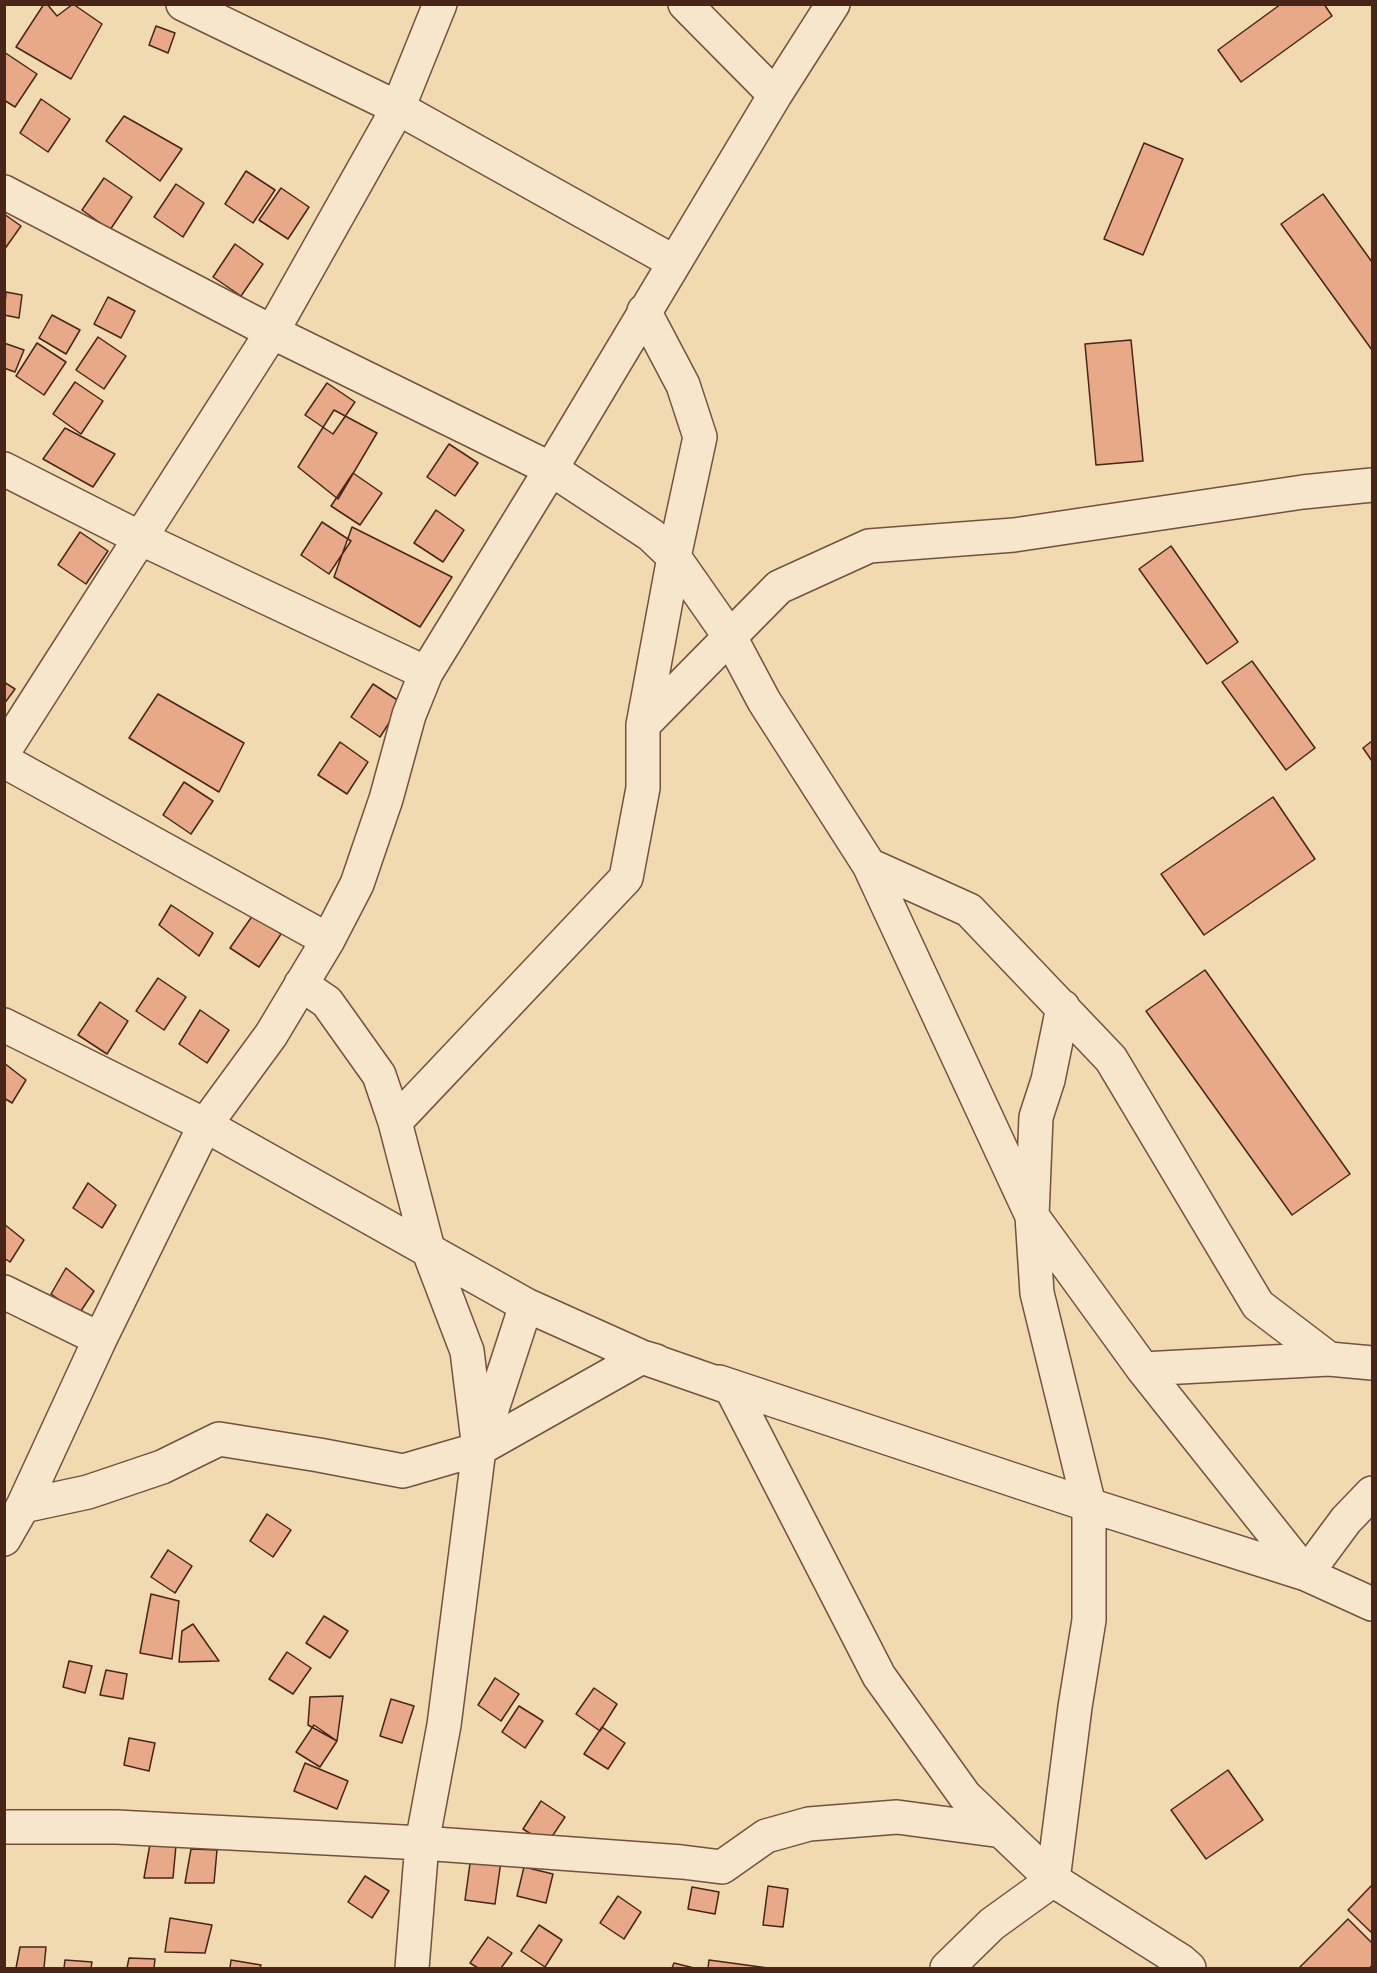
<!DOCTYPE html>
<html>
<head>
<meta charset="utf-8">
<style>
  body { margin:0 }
  #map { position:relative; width:1377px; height:1973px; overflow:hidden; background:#f1d9b0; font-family:"Sorts Mill Goudy",serif }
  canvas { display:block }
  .frame { position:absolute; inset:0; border:6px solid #482518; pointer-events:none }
</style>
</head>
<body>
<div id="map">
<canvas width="1377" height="1973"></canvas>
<div class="frame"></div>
</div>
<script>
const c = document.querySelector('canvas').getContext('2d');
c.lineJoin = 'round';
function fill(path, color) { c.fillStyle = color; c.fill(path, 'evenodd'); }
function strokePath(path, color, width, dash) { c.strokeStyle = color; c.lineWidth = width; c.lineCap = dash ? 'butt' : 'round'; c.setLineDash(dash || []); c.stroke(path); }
const building = new Path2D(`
  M44,4H47L57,16L73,4L102,24L71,79L16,47Z
  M1281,4H1324L1332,16L1241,82L1218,50Z
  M156,26L175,33L168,53L149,45Z
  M4,52L37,74L15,107L4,100Z
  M41,99L70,119L48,152L20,133Z
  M124,116L182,149L160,181L106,141Z
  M1144,143L1183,159L1143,255L1104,239Z
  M246,171L275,190L253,223L225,204Z
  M104,178L132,197L110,230L82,210Z
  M176,184L204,203L183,237L154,217Z
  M281,188L309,207L288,239L259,220Z
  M1323,194L1372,262V350L1281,224Z
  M4,214L21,226L4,250Z
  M235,244L263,264L241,296L213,277Z
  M6,292L22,295L19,318L4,315Z
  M108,297L135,311L121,338L94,324Z
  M52,315L80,330L66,354L39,338Z
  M98,337L126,356L104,389L76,370Z
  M1131,340L1143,461L1096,465L1085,344Z
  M4,343L24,350L15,372L4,368Z
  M37,343L66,362L44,395L16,376Z
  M75,382L103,401L81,434L53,414Z
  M327,383L355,402L333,434L305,415Z
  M334,410L377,433L338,499L298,467Z
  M65,428L115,454L93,487L43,459Z
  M449,444L478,463L455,496L427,477Z
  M353,473L382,493L360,525L331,506Z
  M436,510L464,530L443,562L414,543Z
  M322,522L351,541L329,574L301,555Z
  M352,527L452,577L420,627L334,577Z
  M80,532L108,551L86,584L58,565Z
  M1171,546L1238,642L1207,664L1139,569Z
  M1252,661L1315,748L1286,770L1222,682Z
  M4,682L15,689L4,704Z
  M373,684L402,703L380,737L351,717Z
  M158,694L244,743L219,792L129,738Z
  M1372,741V761L1363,748Z
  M340,742L368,762L347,794L318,775Z
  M184,782L213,801L191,834L163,815Z
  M1273,797L1315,859L1204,935L1161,874Z
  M171,905L213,933L199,956L159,925Z
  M253,915L281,934L259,967L230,948Z
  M1205,970L1350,1174L1292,1215L1146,1011Z
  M158,978L186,997L164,1030L136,1011Z
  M100,1002L128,1021L107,1054L78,1035Z
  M200,1010L229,1030L207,1063L179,1044Z
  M4,1063L26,1080L12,1103L4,1098Z
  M88,1183L116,1205L102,1228L73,1208Z
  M4,1224L24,1240L10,1262L4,1258Z
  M66,1268L94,1291L79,1314L51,1294Z
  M267,1514L291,1530L273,1557L250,1541Z
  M168,1550L192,1566L175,1593L151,1577Z
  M151,1594L179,1601L172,1659L140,1653Z
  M324,1616L348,1631L330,1658L306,1643Z
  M193,1624L219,1661L179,1662L182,1631Z
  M287,1652L311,1668L293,1694L269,1679Z
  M69,1661L92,1666L85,1693L63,1687Z
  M106,1670L127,1674L123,1699L100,1695Z
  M495,1678L519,1694L501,1721L478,1705Z
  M594,1688L617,1704L600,1731L576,1714Z
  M343,1696L337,1741L308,1725L310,1697Z
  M391,1699L414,1706L402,1743L380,1736Z
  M519,1706L543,1721L525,1748L502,1732Z
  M314,1725L337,1741L320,1767L296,1752Z
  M602,1727L625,1743L608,1769L584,1754Z
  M129,1738L155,1743L149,1771L124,1765Z
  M305,1763L348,1781L337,1809L294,1791Z
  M1228,1770L1263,1820L1206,1859L1171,1810Z
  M541,1801L565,1817L547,1844L523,1829Z
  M150,1844L176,1845L173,1878H144Z
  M191,1849L217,1850L214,1883H185Z
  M471,1856L501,1861L495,1904L465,1900Z
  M524,1867L553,1874L546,1903L517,1896Z
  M365,1876L389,1891L372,1918L348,1902Z
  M768,1886L788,1889L783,1927L763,1925Z
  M1371,1886L1372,1887V1933L1348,1910Z
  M692,1887L719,1892L715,1914L688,1909Z
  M618,1896L641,1912L624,1939L600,1923Z
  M170,1918L212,1925L205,1953L165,1952Z
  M1348,1919L1372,1943V1965L1370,1968H1299Z
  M539,1925L562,1940L545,1967L521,1951Z
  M488,1937L512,1953L501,1968H478L470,1963Z
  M20,1947H46L44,1968H16Z
  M129,1958L155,1959L154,1968H127Z
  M65,1960L92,1962L91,1968H64Z
  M231,1960L261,1965L260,1968H230Z
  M709,1960L768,1968H708Z
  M674,1963L694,1968H672Z`);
const minor = new Path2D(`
  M183,4L398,108L674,262
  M685,4L775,95
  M4,192L272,332L551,469L651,535L674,557L730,637L764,701L869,865L969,910L1111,1059L1258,1305L1329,1359L1372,1363
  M4,469L140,538L426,673
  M643,725L674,557L700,437L683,385L644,311
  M4,751L272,332L398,108L440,4
  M4,761L328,940
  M869,865L1032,1216L1143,1369L1306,1574L1346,1520L1372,1493
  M301,984L327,1002L379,1075L395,1122L428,1249L467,1351L478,1441
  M4,1025L205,1125L526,1305L642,1357L731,1388L879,1676L965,1796L1053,1880L1181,1961L1189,1968
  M395,1122L626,878L643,788V725L779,587L869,546L1014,535L1303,492L1372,485
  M4,1292L100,1339
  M1143,1369L1329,1359
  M719,1382L1089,1505L1306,1574L1372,1604
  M23,1506L88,1492L162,1467L219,1439L319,1455L403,1471L479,1449L642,1357L656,1361
  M4,1539L23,1506L100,1339L205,1125L271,1035L328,940L357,884L386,799L409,715L426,673L551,469L775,95L833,4
  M4,1827H116L422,1843L682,1862L722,1867L766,1836L809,1824L897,1817L1002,1831
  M412,1968L422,1843L444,1725L479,1449L526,1305
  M947,1968L992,1924L1053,1880L1075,1707L1089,1620V1505L1037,1293L1032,1216L1036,1117L1048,1080L1063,1007`);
fill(building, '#e7a987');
strokePath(building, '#482518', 1.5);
strokePath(minor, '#72523e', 36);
strokePath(minor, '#f6e6cc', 33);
</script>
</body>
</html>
